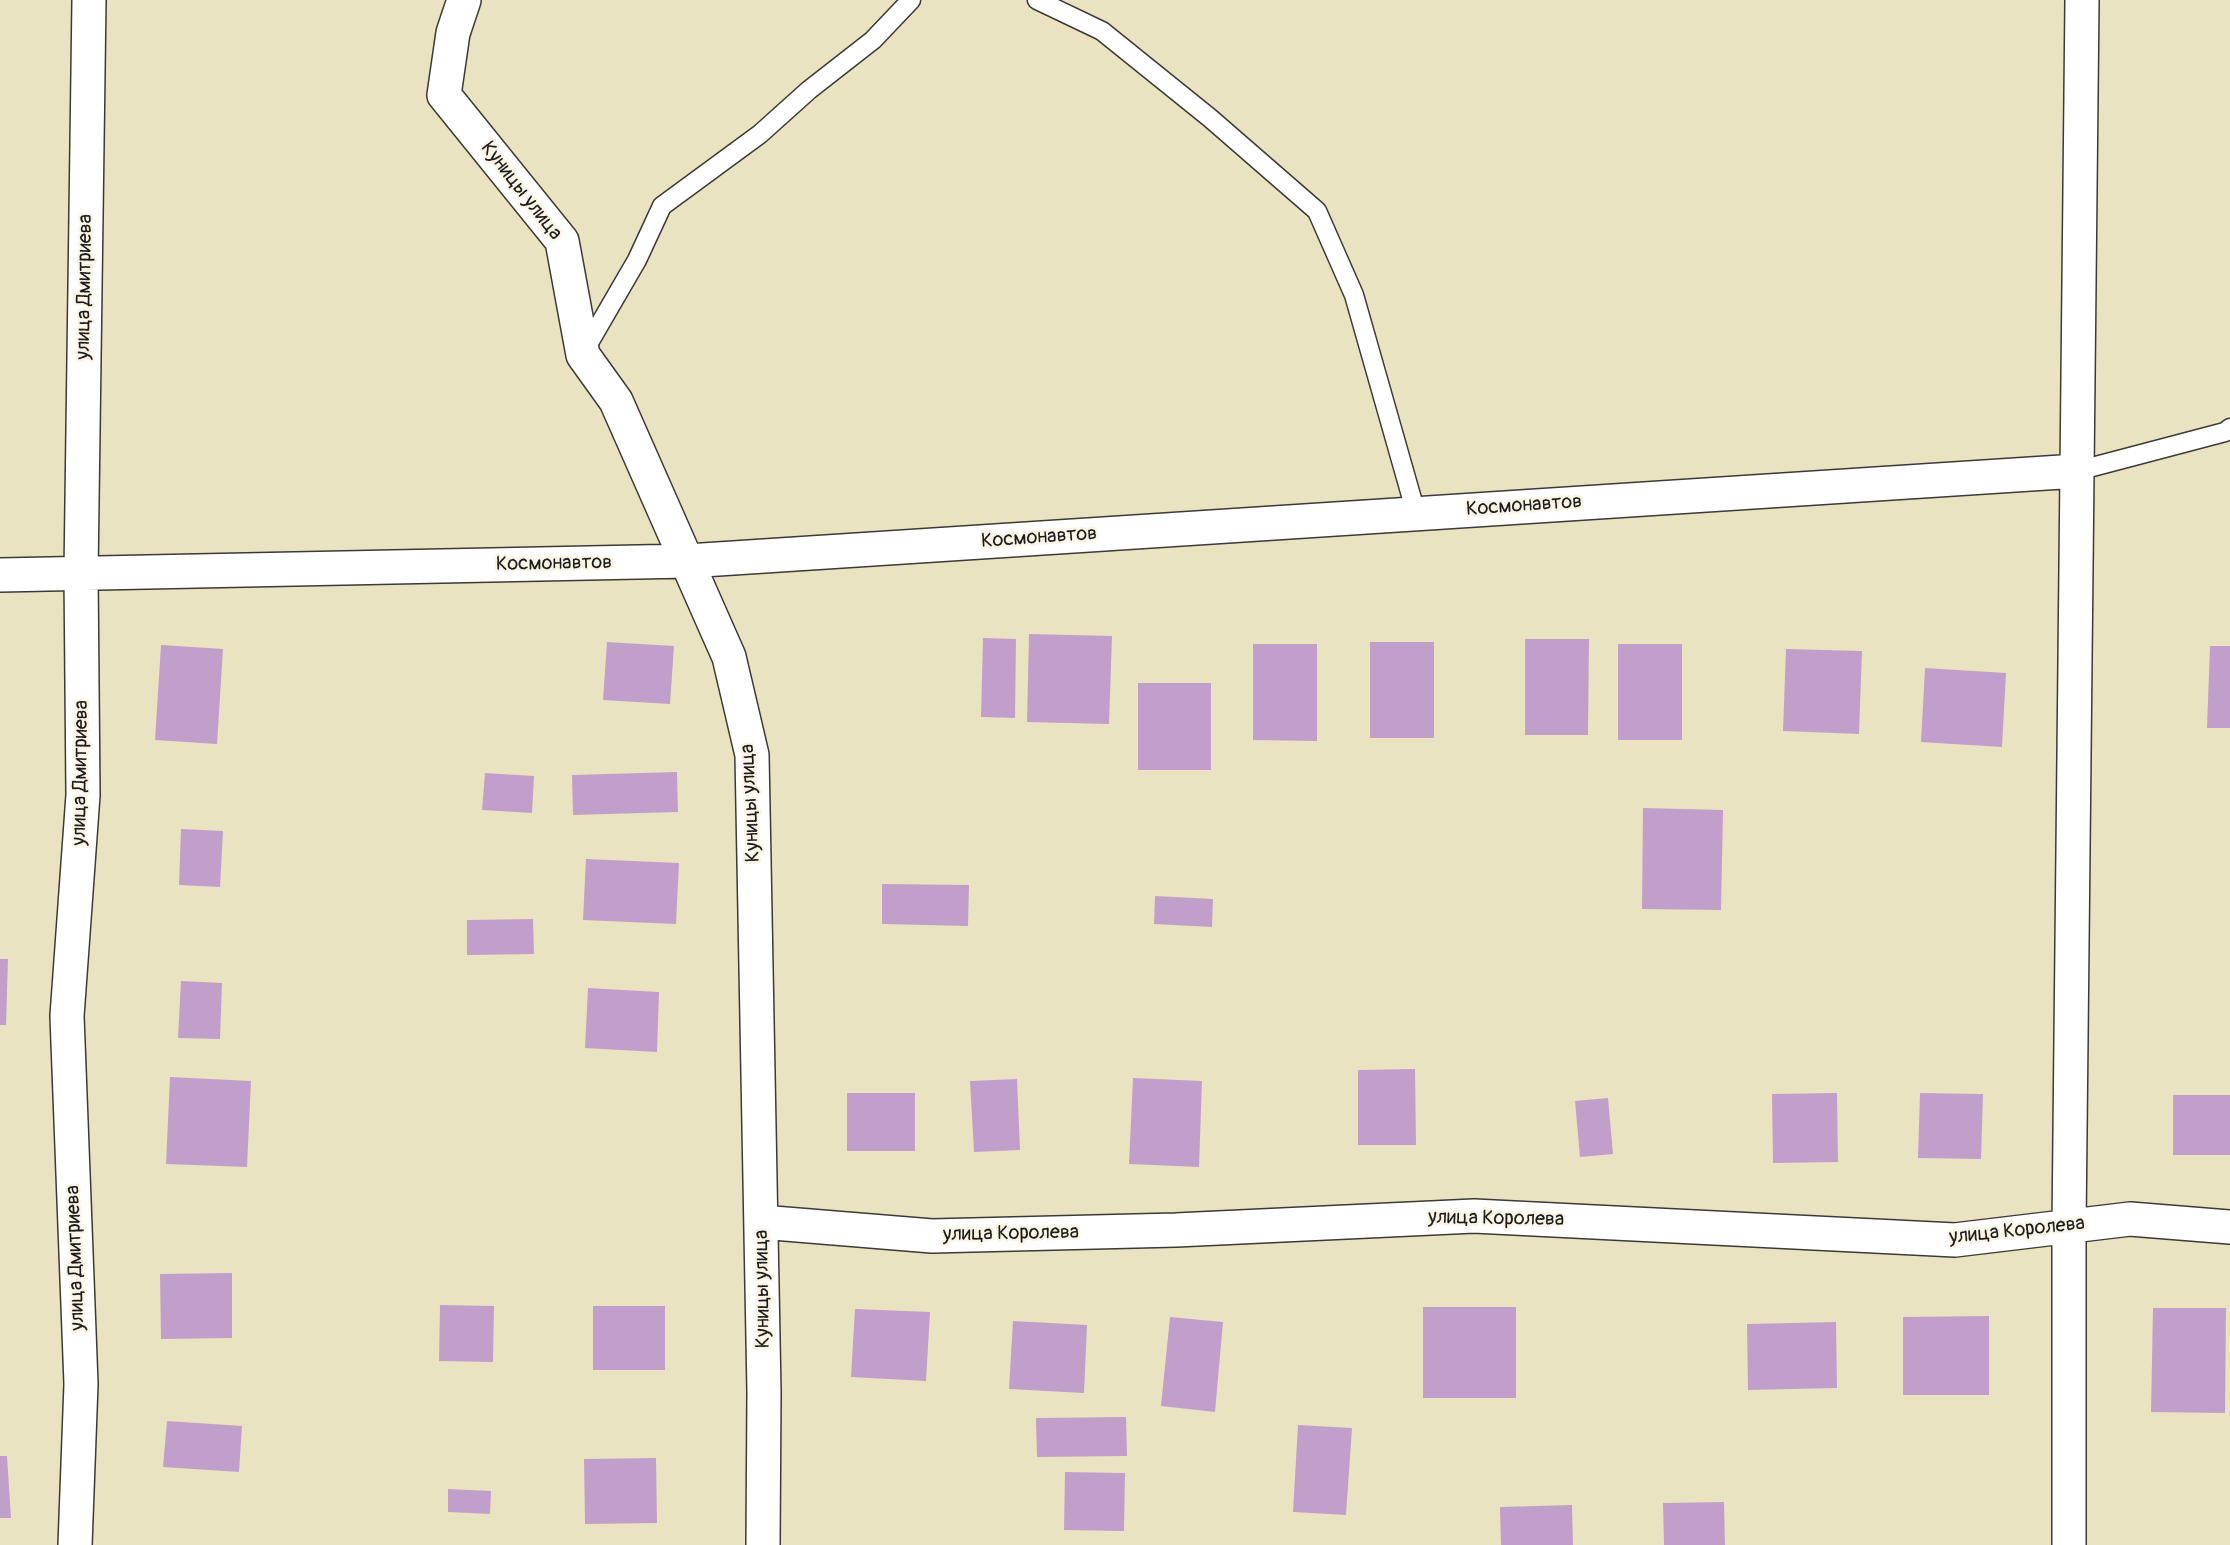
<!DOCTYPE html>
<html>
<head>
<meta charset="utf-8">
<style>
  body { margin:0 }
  canvas { display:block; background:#eae3c2 }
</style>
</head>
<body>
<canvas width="2230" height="1545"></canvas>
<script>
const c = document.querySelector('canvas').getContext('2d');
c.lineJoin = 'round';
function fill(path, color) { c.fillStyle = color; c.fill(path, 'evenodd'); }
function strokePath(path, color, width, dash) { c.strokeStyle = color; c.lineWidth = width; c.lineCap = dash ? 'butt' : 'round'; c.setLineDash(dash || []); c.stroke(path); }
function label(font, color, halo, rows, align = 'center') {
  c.font = font + ' Pangolin,sans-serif'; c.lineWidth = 5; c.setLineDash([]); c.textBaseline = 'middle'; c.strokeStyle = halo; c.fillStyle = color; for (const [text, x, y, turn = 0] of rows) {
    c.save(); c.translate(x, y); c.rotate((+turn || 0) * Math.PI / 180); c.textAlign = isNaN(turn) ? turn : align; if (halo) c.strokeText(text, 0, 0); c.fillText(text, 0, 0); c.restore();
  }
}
const building = new Path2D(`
  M1029,634L1112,636L1109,724L1027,722Z
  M983,638L1016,639L1015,718L981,717Z
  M1525,639H1589L1588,735H1525Z
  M607,642L674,646L670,704L603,700Z
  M1370,642H1434V738H1370Z
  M1253,644H1317V741L1253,740Z
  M1618,644H1682V740H1618Z
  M161,645L223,649L217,744L155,740Z
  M2210,646H2230V728H2207Z
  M1786,649L1862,651L1859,734L1783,731Z
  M1925,668L2006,673L2002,747L1921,742Z
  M1138,683H1211V770H1138Z
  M677,772L678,812L573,815L572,775Z
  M485,773L534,776L532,813L482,810Z
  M1643,808L1723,810L1721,910L1642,909Z
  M181,829L223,831L220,887L179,885Z
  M586,859L679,863L676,924L583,920Z
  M882,884L969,885L968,926L882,924Z
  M1155,896L1213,899L1212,927L1154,924Z
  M533,919L534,954L467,955V920Z
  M0,959H8L6,1025H0Z
  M181,981L222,983L220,1039L178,1038Z
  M588,988L659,992L657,1052L585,1048Z
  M1415,1069L1416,1145H1358V1070Z
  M170,1077L251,1081L247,1167L166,1164Z
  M1133,1078L1202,1081L1199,1167L1129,1164Z
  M1017,1079L1020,1150L974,1152L970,1081Z
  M847,1093H915V1151H847Z
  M1837,1093L1838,1162L1773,1163L1772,1094Z
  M1920,1093L1983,1094L1981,1159L1918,1158Z
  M2173,1095H2230V1155H2173Z
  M1608,1098L1613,1154L1580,1157L1575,1101Z
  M232,1273V1338L161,1339L160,1274Z
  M440,1305L494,1306L493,1362L439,1361Z
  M593,1306H665V1370H593Z
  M1423,1307H1516V1398H1423Z
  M2153,1308H2226L2225,1413L2151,1412Z
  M855,1309L930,1312L926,1381L851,1377Z
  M1989,1316V1395H1903V1317Z
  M1170,1317L1223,1322L1215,1412L1161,1406Z
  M1013,1321L1087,1325L1084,1393L1009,1389Z
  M1836,1322L1837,1388L1748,1390L1747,1324Z
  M1126,1417L1127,1456L1037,1457L1036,1418Z
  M167,1421L242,1426L239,1472L163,1467Z
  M1298,1425L1352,1428L1346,1515L1293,1512Z
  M0,1456H7L11,1518H0Z
  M656,1458L657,1523L585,1524L584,1459Z
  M1065,1472L1125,1473L1124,1531L1064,1530Z
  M448,1489L491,1491L490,1514L448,1512Z
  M1724,1502L1725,1545H1664L1663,1503Z
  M1572,1505L1573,1545H1501L1500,1507Z`);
const service = new Path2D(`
  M1037,0L1102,31L1210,118L1317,211L1354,295L1416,513
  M583,353L637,260L662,206L760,134L809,90L873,40L911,0
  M2077,471L2225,432L2230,428`);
const minor = new Path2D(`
  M464,0L453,33L444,95L562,241L583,355L616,401L729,657L752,755L764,1392L763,1545
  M0,575L687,561L2077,471
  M761,1222L932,1236L1176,1230L1474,1216L1955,1240L2130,1219L2230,1227
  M75,1545L81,1384L67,1016L83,795L81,573L89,0
  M2069,1545V1226L2082,0`);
const streetNames = [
  ["Куницы улица",521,191,52],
  ["улица Дмитриева",85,287,-89],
  ["Космонавтов",1524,506,-4],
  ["Космонавтов",1039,538,-4],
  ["Космонавтов",554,564,-1],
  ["улица Дмитриева",81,773,-89],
  ["Куницы улица",751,803,-93],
  ["улица Королева",1496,1219,1],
  ["улица Королева",2017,1231,-6],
  ["улица Королева",1011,1234,-1],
  ["улица Дмитриева",76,1258,-92],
  ["Куницы улица",763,1289,-91]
];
fill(building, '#c0a0ca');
strokePath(service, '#3b3a35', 21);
strokePath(minor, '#3b3a35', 36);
strokePath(service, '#fff', 18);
strokePath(minor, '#fff', 33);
label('20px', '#1c1c1c', '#fcf5e5', streetNames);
</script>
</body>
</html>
